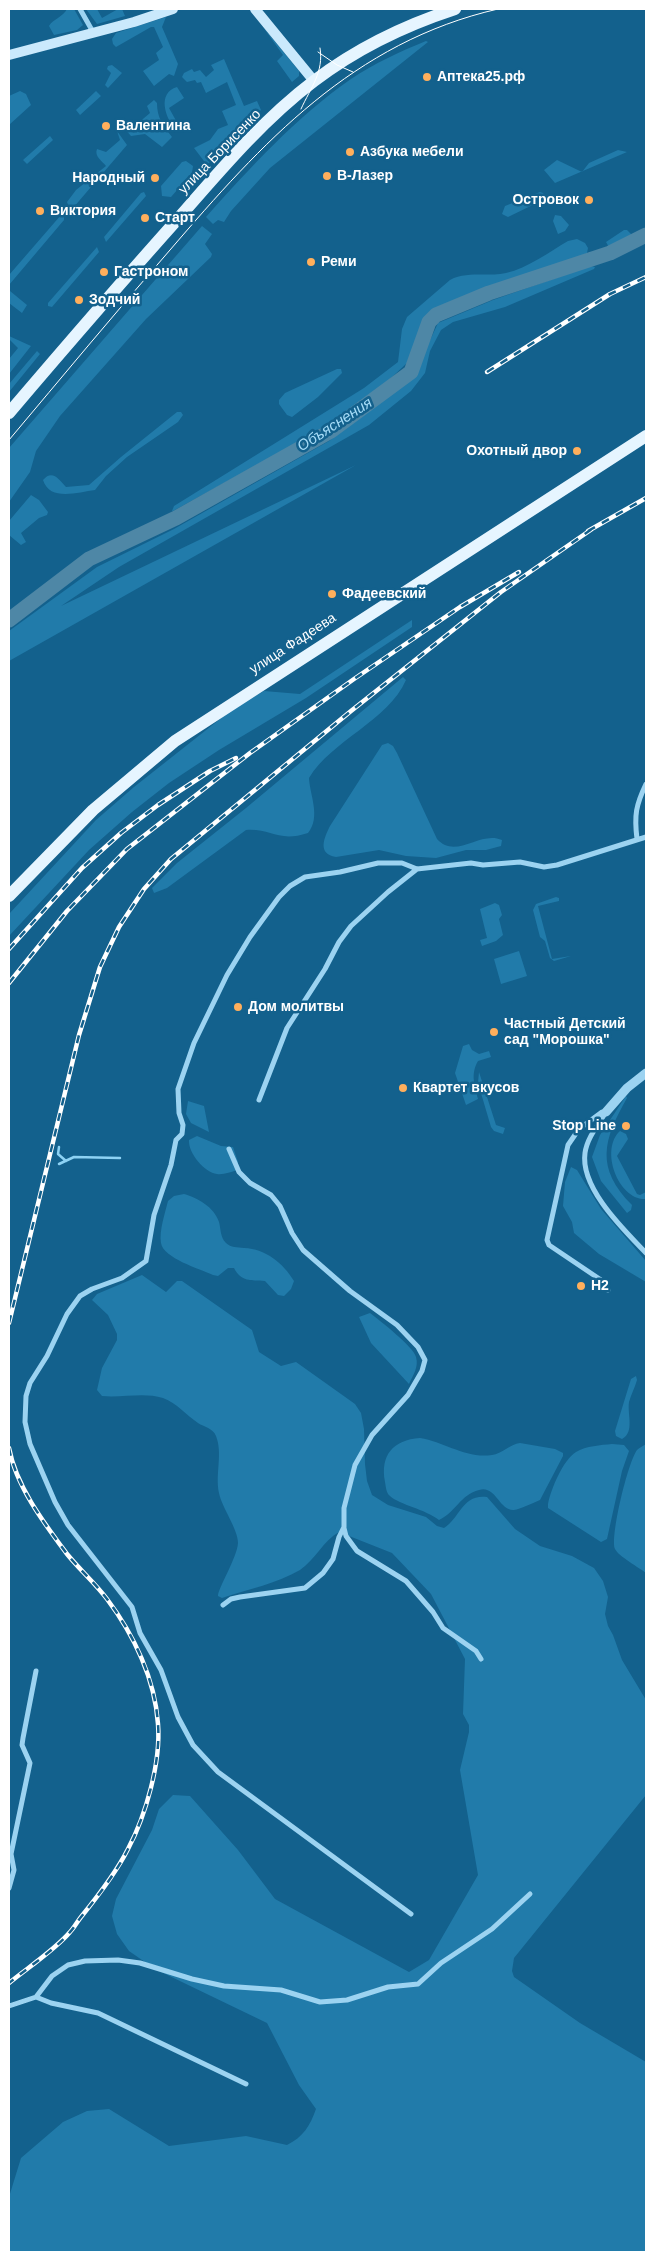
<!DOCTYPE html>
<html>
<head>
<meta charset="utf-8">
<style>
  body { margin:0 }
  #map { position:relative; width:655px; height:2261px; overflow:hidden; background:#13618d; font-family:Helvetica,sans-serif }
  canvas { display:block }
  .frame { position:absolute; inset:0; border:10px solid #fff; pointer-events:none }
</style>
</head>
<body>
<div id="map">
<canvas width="655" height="2261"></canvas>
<div class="frame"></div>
</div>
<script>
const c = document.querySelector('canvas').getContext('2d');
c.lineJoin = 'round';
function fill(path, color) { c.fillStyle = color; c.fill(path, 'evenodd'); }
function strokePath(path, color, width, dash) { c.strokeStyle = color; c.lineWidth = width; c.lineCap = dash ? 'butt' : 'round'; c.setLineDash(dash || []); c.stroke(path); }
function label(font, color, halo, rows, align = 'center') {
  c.font = font + ' Helvetica,sans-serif'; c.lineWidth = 5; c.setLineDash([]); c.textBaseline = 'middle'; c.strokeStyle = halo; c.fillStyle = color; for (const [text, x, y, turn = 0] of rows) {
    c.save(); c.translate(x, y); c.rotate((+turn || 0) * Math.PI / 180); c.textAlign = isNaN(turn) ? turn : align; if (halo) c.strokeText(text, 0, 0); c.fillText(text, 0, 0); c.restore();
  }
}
const green = new Path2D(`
  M67,9H74L83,25L77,30L54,35L49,26C53,19 63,17 67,9Z
  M86,9H97L102,18L118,9H122L125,16L97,24Z
  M166,17L162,27L178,64L174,76L169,74L154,86L143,71L159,60L156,53L163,47L154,27H151L116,47L113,44L112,39L116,33Z
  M263,27L299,71V76L292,82L277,61L283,55Z
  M426,41L428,42L270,168L231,211L224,222L218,220L213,224L206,217C250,168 296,117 351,79C373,64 401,51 426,41Z
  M224,59L244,106L257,101L261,110L207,165L194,148L210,140L218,129L228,125L222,111L236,105L227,82L206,93L201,82L197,83L195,80L187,82L182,77L184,73L192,69L194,72L200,70L206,77L214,70L211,65Z
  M112,65L122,73L108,88L105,85L111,73L107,69L108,66Z
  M177,87L184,98L169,108L179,126L175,129C165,117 157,93 177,87Z
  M20,91L26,94L31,105L9,125V96Z
  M96,91L101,96L80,115L76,110Z
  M154,100L157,103C157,118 163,125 172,137L162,147L145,134L131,136L123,127L130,130L150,113L147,106Z
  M117,131L127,145L73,208L70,209L67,202L76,190L106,166C102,161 94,156 97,149L106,152L120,140Z
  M50,136L53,140L27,164L23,160Z
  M618,150L627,152L555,183L544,170L557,160L582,172L589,163Z
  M186,161L193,166L192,173L171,197L162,196L161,186L182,162Z
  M144,192L146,196L106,242L104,237L141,193Z
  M540,192L543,193L552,204L550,205L543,200L508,217L502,214L505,206Z
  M61,215L64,216V220L9,285V275Z
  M555,215L561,216L569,225L565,231L558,234L553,221Z
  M202,226L212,234L205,244L212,254L211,257L146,319L60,416L36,451L30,472L9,502V448Z
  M624,230H627L635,238L610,249L606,242Z
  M577,239L585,243L588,248L587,253L580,257L491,286L434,309L426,316L407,363L376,392L326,427L173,511H172L174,506L364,388L398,362L402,329L407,317L450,280C467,271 487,277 506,273C528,268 549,252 568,241Z
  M97,247L99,252L52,307L48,306V303Z
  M590,266L595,267L594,269L505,307L453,322L441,330L430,351L425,373L411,391L369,425L119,567L61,606L356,465L9,661V631L97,567L174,529L329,441L416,375L426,349L438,323L493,300Z
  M10,291L27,305L22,313L9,303Z
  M9,336L31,346L9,374V359L18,348L9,339Z
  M37,351L40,354L9,392V384Z
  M337,369H341L342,373L318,397L292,417L287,415L279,404V400L285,393Z
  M177,412H181L183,415L178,422L127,457L106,476L95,490C78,492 50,502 43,480C52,469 59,479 66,487L89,485L121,457Z
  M31,495L39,500L48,512L47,515L39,518L21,533L26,542L21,545L9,535V521Z
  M412,620V627L409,629L306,698L219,750L169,783L132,812L89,850L9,936V914L96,820L134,787L234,708L264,691L300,694Z
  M403,677L406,680C388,721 332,740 309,778C310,796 321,817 308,833C278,843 271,828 246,830L167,888L154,893L152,888L177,863L246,808Z
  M388,743L393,746L397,753L437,839C456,860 480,830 502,840L501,846L486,850H466L436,858L406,856L379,850L336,857C317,854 324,838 330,826L382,745Z
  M556,897L559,898V901L538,906L552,959L571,956L554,961L550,958L545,941L540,937L533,910L536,904Z
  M495,903L499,905L502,915L499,919L503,935L496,941L482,946L480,940L487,938L480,909Z
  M519,951L527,976L501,984L494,959Z
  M469,1044L472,1050L479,1054L489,1051L491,1057L478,1061C470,1075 475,1085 478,1099L466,1105L455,1073L463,1046Z
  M479,1072L496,1125L505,1128L503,1134L494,1131L491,1127L478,1083Z
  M626,1096L627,1098C603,1140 595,1168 632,1205L631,1210L627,1213L601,1181L592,1157L600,1135Z
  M188,1101L204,1106L209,1132L191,1123L186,1114Z
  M620,1131L626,1134L628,1139L617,1156L637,1194L640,1195L646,1192V1199C619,1201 599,1150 620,1131Z
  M197,1136L221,1146L233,1147L238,1162L237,1170C231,1172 223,1175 217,1174C205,1173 188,1153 189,1140Z
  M571,1167L577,1170L601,1209L646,1261V1282L599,1254L574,1233L572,1222L563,1206L565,1182Z
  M184,1194C198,1198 214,1207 219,1222C221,1229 220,1237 226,1243C231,1248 237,1247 244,1248C266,1249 283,1263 294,1281L291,1289L284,1296L278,1295L265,1281C251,1280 241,1282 234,1268H228L218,1276L213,1275C200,1269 163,1258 161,1243C159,1231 165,1213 168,1201L174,1196Z
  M142,1275L166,1292L177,1281H182L252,1330L259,1352L281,1366L296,1362L355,1404L361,1413L364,1429L365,1464L367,1481L372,1495L388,1505L426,1517L437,1526L444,1528C461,1517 462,1494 487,1497L515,1529L540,1546L572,1556L594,1568L603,1581L608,1597L605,1614L608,1626L613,1635L622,1660L646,1700V1795L514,1958L512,1971L514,1977L580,2023L646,2062V2252H9V2197L21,2158L63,2122L87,2111L109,2109L169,2146L246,2136L287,2145C303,2137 310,2126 316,2109L299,2085L267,2023L155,1969L129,1951L117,1934L112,1916L116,1899L152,1830L159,1809L173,1795L190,1796L238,1850L275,1899L409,1972L429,1960L478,1875L460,1770L469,1732V1725L463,1714L465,1659L431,1594L392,1553L339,1532C323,1541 315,1560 300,1570C278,1583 246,1590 222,1598L218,1596C218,1588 237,1558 238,1543C238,1529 222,1508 219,1493C215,1474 223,1454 216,1436C213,1428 204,1427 198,1423C186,1415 177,1403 163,1398C144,1392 122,1398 102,1396L97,1390L102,1368L117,1340V1334L108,1315L92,1300L97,1294Z
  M370,1313C379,1320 414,1347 416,1357C419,1367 413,1375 409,1384L371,1343L359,1317Z
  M636,1376L637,1380C635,1387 631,1395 629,1402C627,1414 635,1432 622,1439L616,1436L615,1431L631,1379Z
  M420,1438C445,1442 466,1459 492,1455C502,1454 510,1444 520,1443L555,1449L563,1453V1456L540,1500C533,1503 520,1509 514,1510C499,1511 496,1485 479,1490C461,1494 455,1513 439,1520C425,1509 400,1505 390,1496C386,1493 386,1487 385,1482C380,1455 393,1440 420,1438Z
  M612,1444L624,1445L629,1451L622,1471L607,1539L601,1542L548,1508V1504C551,1489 563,1460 576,1452C586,1446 601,1445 612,1444Z
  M646,1444V1573C640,1568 618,1556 615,1549C610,1536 628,1462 637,1450C639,1448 643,1446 646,1444Z`);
const stream = new Path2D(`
  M59,1147L58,1154L66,1161
  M59,1164L74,1157L120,1158`);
const river = new Path2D(`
  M9,620L89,559L176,518L331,431L411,372L429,322L436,315L489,293L610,253L646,235`);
const minor = new Path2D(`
  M80,9L93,32
  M637,839C634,815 636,805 646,784
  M259,1100L287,1028L325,969L339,942L351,926L388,892L417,869
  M606,1112H602L579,1129L568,1145L547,1240L549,1245L601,1280L608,1290
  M606,1112C598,1125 587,1138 585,1153C580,1188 624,1230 646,1253
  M344,1528L346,1536L357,1551L406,1581L433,1612L443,1628L476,1651L481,1659
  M223,1605L231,1599L240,1597L305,1588L323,1573L333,1559L339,1537L344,1527V1508L355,1465L372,1435L408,1395L422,1371L425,1360L418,1347L397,1325L350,1291L303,1250L292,1233L280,1206L271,1195L250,1183L239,1172L229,1149
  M9,1888L14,1870L11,1854L30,1763L22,1745L23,1738L36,1671
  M411,1914L218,1772L193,1745L178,1717L161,1670L140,1633L132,1607L68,1525L55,1502L30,1444L25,1422L26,1396L30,1383L47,1356L67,1314L80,1296L92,1289L122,1278L146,1261L154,1215L171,1165L176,1140L182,1134L183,1125L179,1113L178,1089L194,1043L227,975L250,937L279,897L290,886L305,877L340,872L378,863H402L417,869L471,863L483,865L520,862L544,867L557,865L646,837
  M36,1997L52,1976L68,1965L85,1961L118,1960L140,1963L192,1979L224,1986L281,1990L320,2002L347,2000L388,1987L418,1984L441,1963L492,1929L530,1894
  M9,2006L36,1997L51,2003L98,2013L246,2084`);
const tertiary = new Path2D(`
  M606,1112L627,1088L646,1073`);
const secondary = new Path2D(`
  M255,9L314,81
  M9,55L134,22L173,9`);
const primary = new Path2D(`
  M9,413C66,346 124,279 183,213C223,167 265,118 314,81C356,49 406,25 455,9
  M9,896L93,810L175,741L646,436`);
const tram = new Path2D(`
  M318,52L337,65L353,72
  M301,109C311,87 324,72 320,48
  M9,440C62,377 115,313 170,250C262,143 353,42 498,9`);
const rail = new Path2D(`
  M487,372L610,294L646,277
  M588,531L646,498
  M9,949L82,868L121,833L158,805L210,771L236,758
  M9,983L67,911L127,849L250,753L354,679L460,607L519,572
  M9,1323L79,1035L100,967L119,927L144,889L171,859L351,711L501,592L592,529
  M9,1448C16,1486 44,1523 67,1554C80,1570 95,1583 107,1599C134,1635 155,1679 158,1724C161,1762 146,1815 128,1849C116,1873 98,1896 81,1917C77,1922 74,1928 70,1932C56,1949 26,1969 9,1983`);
const markers = [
  [427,77,5,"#ffaf5c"],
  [106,126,5,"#ffaf5c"],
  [350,152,5,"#ffaf5c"],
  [327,176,5,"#ffaf5c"],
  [155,178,5,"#ffaf5c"],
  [589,200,5,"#ffaf5c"],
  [40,211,5,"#ffaf5c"],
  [145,218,5,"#ffaf5c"],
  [311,262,5,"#ffaf5c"],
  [104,272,5,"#ffaf5c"],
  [79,300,5,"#ffaf5c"],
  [577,451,5,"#ffaf5c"],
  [332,594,5,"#ffaf5c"],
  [238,1007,5,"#ffaf5c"],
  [494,1032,5,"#ffaf5c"],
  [403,1088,5,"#ffaf5c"],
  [626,1126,5,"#ffaf5c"],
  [581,1286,5,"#ffaf5c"]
];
const poiNames = [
  ["Аптека25.рф",437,77],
  ["Валентина",116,126],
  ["Азбука мебели",360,152],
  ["В-Лазер",337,176],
  ["Народный",145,178,"right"],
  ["Островок",579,200,"right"],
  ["Виктория",50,211],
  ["Старт",155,218],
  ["Реми",321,262],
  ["Гастроном",114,272],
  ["Зодчий",89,300],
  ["Охотный двор",567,451,"right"],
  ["Фадеевский",342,594],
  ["Дом молитвы",248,1007],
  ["Частный Детский",504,1024],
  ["сад \"Морошка\"",504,1040],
  ["Квартет вкусов",413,1088],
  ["Stop Line",616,1126,"right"],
  ["H2",591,1286]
];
const streetNames = [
  ["улица Борисенко",220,152,-46],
  ["улица Фадеева",293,644,-33]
];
const waterNames = [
  ["Объяснения",335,425,-33]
];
fill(green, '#217baa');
strokePath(stream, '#8dd2f4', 2.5);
strokePath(river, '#4e87a6', 15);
strokePath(minor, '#9cd3f1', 5);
strokePath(tertiary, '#9cd3f1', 9);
strokePath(secondary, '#cae9fc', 10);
strokePath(primary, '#e6f5ff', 12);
strokePath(tram, '#fff', 1);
strokePath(rail, '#fff', 4.5);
strokePath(rail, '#13618d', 2.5, [8]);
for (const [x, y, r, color] of markers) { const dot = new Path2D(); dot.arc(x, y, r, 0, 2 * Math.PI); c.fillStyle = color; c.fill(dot); strokePath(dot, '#13618d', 2); }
label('bold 14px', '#fff', '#13618d', poiNames, 'left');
label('14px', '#fff', '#13618d', streetNames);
label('italic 15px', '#a7ddf8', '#13618d', waterNames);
</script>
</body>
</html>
